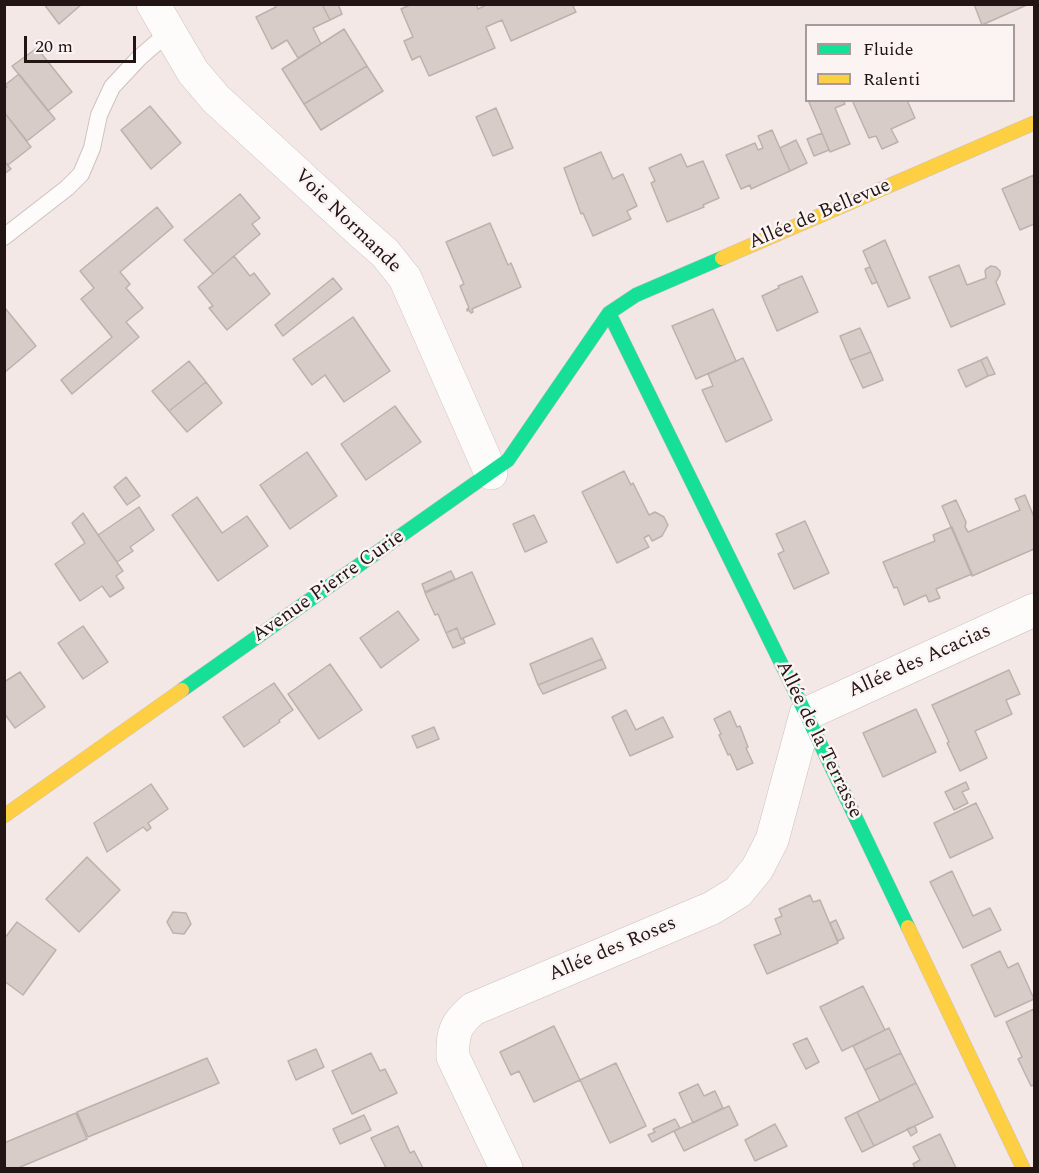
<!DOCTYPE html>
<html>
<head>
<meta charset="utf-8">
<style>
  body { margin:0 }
  #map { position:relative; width:1039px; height:1173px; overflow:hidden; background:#f4e8e6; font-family:Spectral,serif }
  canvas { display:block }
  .frame { position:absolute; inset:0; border:6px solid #221514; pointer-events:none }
  .legend { position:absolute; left:805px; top:24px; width:210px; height:78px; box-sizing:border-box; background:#fcf4f3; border:2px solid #a59b9a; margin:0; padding:8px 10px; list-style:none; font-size:18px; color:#221514 }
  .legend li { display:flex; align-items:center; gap:12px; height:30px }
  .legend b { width:30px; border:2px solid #a59b9a }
  .scale { position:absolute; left:24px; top:36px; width:112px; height:27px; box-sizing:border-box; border:3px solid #221514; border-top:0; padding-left:8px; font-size:18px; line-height:21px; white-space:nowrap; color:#221514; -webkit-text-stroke:4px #fcf4f3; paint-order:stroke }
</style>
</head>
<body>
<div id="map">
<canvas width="1039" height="1173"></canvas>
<div class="frame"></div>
<ul class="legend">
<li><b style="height:8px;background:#16e098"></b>Fluide</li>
<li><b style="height:8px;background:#ffcf43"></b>Ralenti</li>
</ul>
<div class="scale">20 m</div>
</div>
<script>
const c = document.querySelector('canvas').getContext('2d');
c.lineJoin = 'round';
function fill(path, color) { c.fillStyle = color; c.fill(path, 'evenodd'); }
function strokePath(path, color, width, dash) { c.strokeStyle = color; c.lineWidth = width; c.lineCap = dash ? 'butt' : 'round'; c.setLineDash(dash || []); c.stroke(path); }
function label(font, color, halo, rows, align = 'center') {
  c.font = font + ' Spectral,serif'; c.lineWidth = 5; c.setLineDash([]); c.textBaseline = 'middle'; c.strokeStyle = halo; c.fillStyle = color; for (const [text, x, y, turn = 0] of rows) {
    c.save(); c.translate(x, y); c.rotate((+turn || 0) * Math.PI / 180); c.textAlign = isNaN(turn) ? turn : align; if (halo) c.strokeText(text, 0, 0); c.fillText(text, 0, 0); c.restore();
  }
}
const building = new Path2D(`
  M44,4H82L59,24Z
  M274,4H322L330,20L313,28L321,44L298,58L287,40L272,49L256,17L276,7Z
  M322,4H338L342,14L330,20Z
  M412,4H476L478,9L488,4H572L576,12L511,41L502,20L486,27L495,48L429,76L420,56L412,60L404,41L413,37L401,9Z
  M974,4H1029L982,25Z
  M344,29L367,66L304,104L282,69Z
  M37,48L72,92L48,111L12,66Z
  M367,66L383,91L321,130L304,104Z
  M19,74L55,119L27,141L4,112V88L7,87L5,85Z
  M808,100H843L845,104L835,108L850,144L830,152Z
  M852,100H907L915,118L891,129L898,142L882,149L876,136L869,138Z
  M150,106L181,143L151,169L121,130Z
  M496,108L513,148L493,156L476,117Z
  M4,112L31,147L8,165L4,161Z
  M772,130L790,171L751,189L750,185L741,189L726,155L755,143L758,150L763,148L758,136Z
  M822,133L829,150L814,156L807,139Z
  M796,140L807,163L790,171L780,148Z
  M601,152L613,179L623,174L637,206L627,211L631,219L593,236L583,213L581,214L564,168Z
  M681,154L687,167L703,161L719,198L703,205L704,207L667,222L651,183L655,181L649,168Z
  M4,161L11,169L4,174Z
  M1034,175V224L1020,230L1002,189Z
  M240,194L260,218L252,224L260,234L213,274L184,240Z
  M157,207L173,227L120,272L130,284L126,288L143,308L126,322L139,337L72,394L61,380L112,337L81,299L94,288L80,271Z
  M490,223L508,265L511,263L521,287L472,309L473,312L471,313L469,310L467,311V309L469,308L460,286L464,284L446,242Z
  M885,240L910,298L888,307L863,251Z
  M234,256L250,276L254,273L270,294L227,330L209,308L213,306L198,287Z
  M959,265L967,285L986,278L985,271L986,269L991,266L996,267L1000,271V275L996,282L1005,304L951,327L929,277Z
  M870,267L877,282L872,284L865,269Z
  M802,276L818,312L777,331L762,296L779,288L778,286Z
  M333,278L342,289L283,336L275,325Z
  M5,308L36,346L4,373V308Z
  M713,309L736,361L696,379L672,326Z
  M353,317L390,371L344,402L325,375L312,385L293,359Z
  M860,328L871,352L850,360L840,336Z
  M871,352L883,380L863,388L850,360Z
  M987,357L995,374L988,376L981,360Z
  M743,358L772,420L726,442L702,390L713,386L708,374Z
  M981,360L988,376L966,387L958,370Z
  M189,361L206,382L169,411L152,391Z
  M206,382L222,403L187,432L169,411Z
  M395,406L421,442L366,480L341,444Z
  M307,452L337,496L290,529L260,485Z
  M624,471L631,485L633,483L649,515L655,512L664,517L668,525L662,536L652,541L649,535L644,538L649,547L617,563L582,492Z
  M126,477L140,496L127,505L114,487Z
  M1025,495L1034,517V549L972,576L942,506L956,500L966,522L965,527L968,532L1020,510L1015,499Z
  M197,497L222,533L247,516L268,546L218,581L172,515Z
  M139,507L154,530L130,547L133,551L117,562L98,535Z
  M83,513L123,571L116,576L124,588L110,597L102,586L80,601L55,564L85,543L72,523Z
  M534,515L547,542L525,552L513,524Z
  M805,521L829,573L794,589L778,554L784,551L776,534Z
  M952,527L972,574L936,589L940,598L929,602L926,595L904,605L897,587L894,588L883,562L935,541L933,535Z
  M451,571L455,579L425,592L422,584Z
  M472,572L495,624L461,639L457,628L446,633L438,614L435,615L425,593Z
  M398,611L419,640L381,668L360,638Z
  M83,626L108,662L83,679L58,643Z
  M457,628L461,639L463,638L465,643L453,648L446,633Z
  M592,638L602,659L538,685L530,664Z
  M602,659L606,668L543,694L538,685Z
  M330,664L362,710L319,739L288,694Z
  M1009,670L1020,694L1006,700L1012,714L975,731L987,758L960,771L947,743L949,742L932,705Z
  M20,672L45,707L15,728L4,713V682Z
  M274,683L293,710L279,720L280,722L244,747L223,717Z
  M916,709L936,752L883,777L863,733Z
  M626,710L636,730L663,717L673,737L630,756L612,717Z
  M730,711L737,727L740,726L748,747L746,748L753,763L737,770L730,754L728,755L719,735L721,734L714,719Z
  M434,727L439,739L417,748L412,736Z
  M966,782L969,789L962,792L968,803L954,810L945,792Z
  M151,784L168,809L148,823L151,828L147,831L143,827L107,852L94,823Z
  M976,803L993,838L950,858L934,823Z
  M87,857L120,890L79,932L46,899Z
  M952,871L973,916L990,908L1001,930L963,948L930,882Z
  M810,895L813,902L820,900L838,943L767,974L754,945L781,934L775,919L782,916L779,909Z
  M173,912L186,913L191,924L184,934L173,933L167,922Z
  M836,920L844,938L838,941L830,923Z
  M17,922L56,950L23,995L4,981V939Z
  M1000,951L1008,968L1018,963L1034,999L995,1017L971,965Z
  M863,986L885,1030L842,1051L820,1007Z
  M1034,1009V1085L1031,1086L1018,1059L1022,1057L1006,1022Z
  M554,1026L580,1080L534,1102L519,1071L511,1075L500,1052Z
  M889,1028L901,1053L865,1070L853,1046Z
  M807,1038L819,1062L806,1069L793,1044Z
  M316,1049L324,1067L296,1080L288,1061Z
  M371,1053L380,1071L385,1069L397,1093L352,1114L332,1071Z
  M901,1053L916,1083L880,1101L865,1070Z
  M207,1058L219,1083L88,1137L77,1112Z
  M616,1063L646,1126L610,1143L580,1080Z
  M916,1083L933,1117L874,1146L857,1112Z
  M698,1084L704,1096L715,1091L723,1108L693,1123L679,1093Z
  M729,1106L738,1125L684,1151L674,1131Z
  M857,1112L874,1146L862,1152L845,1118Z
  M76,1113L87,1139L18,1168H4V1143Z
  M364,1115L371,1130L340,1144L333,1129Z
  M675,1119L680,1128L652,1142L648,1135L655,1132L653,1129Z
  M775,1124L787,1146L755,1161L745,1140Z
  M398,1126L410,1153L414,1151L423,1168H386L371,1138Z
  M915,1126L917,1132L911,1136L907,1129Z
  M940,1134L956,1168H915L913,1164L920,1160L913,1147Z`);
const lane = new Path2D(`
  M4,237L67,188L81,174L92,148L99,115L112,87L139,58L169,32`);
const street = new Path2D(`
  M153,4L193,72L216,99L361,232L385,253L405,278L491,473
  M506,1168L453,1057C452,1034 455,1024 473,1009L712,908L738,892L757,869L772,840L806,714L1034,610`);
const fast = new Path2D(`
  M609,313L806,714L908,927
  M182,690L508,460L609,313L636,295L722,258`);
const slow = new Path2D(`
  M722,258L1034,123
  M4,816L182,690
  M908,927L1023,1168`);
const streetNames = [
  ["Allée de Bellevue",820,215,-23],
  ["Voie Normande",347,222,44],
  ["Avenue Pierre Curie",329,587,-35],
  ["Allée des Acacias",920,662,-24],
  ["Allée de la Terrasse",818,740,64],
  ["Allée des Roses",613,950,-23]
];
fill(building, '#d7ccc7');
strokePath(building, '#bcb2ad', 1.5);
strokePath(lane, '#cdc1bf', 18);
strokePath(street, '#cdc1bf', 34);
strokePath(fast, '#cdc1bf', 15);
strokePath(slow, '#cdc1bf', 15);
strokePath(lane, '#fdfcfb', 16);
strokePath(street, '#fdfcfb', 33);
strokePath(fast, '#16e098', 14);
strokePath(slow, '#ffcf43', 14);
label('20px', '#221514', '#fcf4f3', streetNames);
</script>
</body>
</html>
